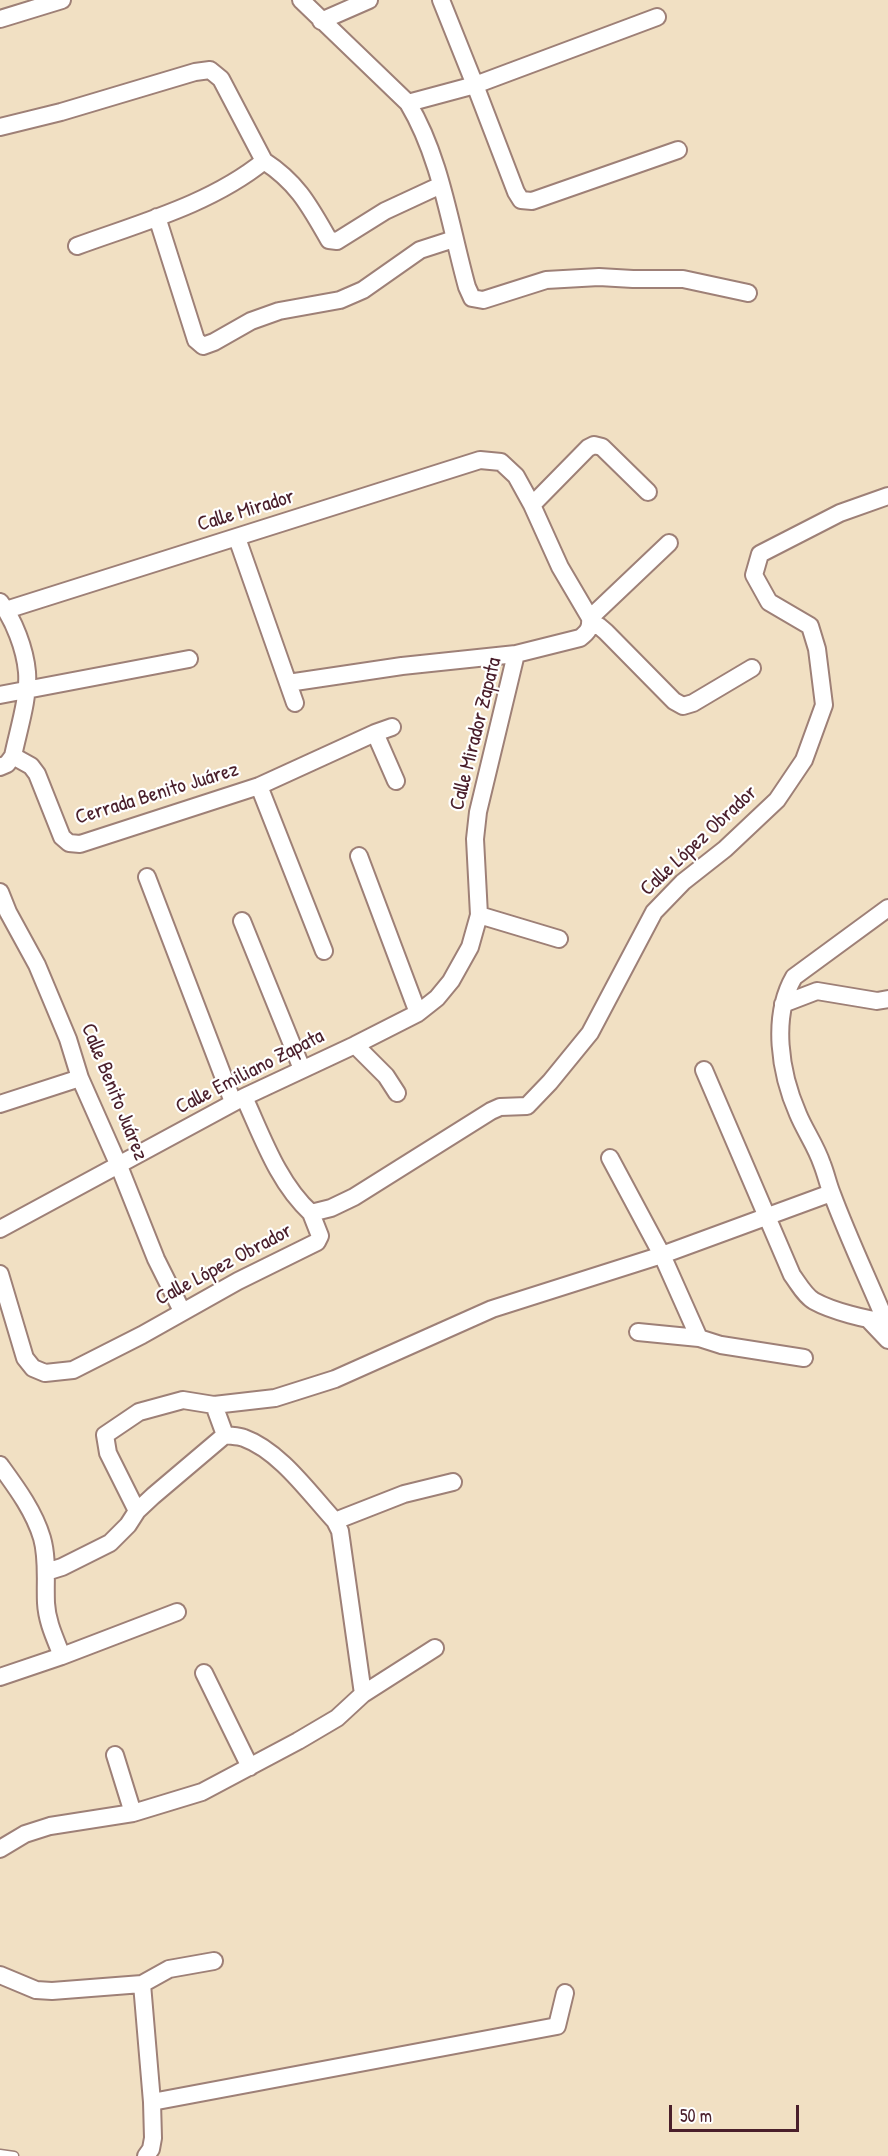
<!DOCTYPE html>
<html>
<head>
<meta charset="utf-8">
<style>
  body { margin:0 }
  #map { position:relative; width:888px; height:2156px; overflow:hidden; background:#f1e0c3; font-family:"Patrick Hand",sans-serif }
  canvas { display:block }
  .scale { position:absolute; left:669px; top:2105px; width:130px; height:27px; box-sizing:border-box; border:3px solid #4a1f2b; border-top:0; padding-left:8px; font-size:18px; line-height:21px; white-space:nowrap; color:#4a1f2b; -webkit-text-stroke:4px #fff; paint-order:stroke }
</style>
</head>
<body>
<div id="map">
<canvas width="888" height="2156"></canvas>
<div class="scale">50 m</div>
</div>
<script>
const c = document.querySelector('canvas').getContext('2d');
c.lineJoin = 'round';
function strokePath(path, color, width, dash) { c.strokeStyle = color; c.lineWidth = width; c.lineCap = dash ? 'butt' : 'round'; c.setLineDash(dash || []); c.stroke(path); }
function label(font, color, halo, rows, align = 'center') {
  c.font = font + ' "Patrick Hand",sans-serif'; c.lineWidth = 4.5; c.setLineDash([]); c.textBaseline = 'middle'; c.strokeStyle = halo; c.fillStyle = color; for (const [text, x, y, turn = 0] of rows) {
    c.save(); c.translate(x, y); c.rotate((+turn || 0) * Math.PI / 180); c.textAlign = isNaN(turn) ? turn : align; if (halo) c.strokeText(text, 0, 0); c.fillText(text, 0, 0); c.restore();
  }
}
const service = new Path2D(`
  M0,2154L14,2156`);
const minor = new Path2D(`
  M301,0L408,103C441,158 450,226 467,287L472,298L483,300L546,280L599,277L633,279H683L748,293
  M441,0L475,85L657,17
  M0,19L62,0
  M321,21L369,0
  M408,103L475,85L516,192L521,200L532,201L678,150
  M0,127L61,112L195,72L210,70L221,79L264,161
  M264,161C298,183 310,207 329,240L337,241L385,211L441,185
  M157,217L196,340L203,346L214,342L251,321L279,311L340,300L363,290L420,250L454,239
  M77,246C140,223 211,204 264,161
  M532,505L588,448L594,445L602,447L648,492
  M237,538L295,703
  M0,602C14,620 25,649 27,672C29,698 18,731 13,756L7,764L0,767
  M590,618L669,543
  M591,626H599L606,632L674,701L683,706L693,703L752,668
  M288,683L402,666L516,654
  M0,695L189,659
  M375,733L396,781
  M13,756L31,766L37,774L62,837L69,843L80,844L259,786L375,733L392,727
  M259,786L324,951
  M359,856L418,1013
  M147,877L233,1102
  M0,892L8,912L37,965L68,1039L80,1078L119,1166L156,1259L182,1311
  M479,915L559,939
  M242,921L302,1069
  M783,1004L817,991L877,1001L888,999
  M355,1045L386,1076L397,1093
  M704,1070L792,1275C798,1283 805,1296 814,1301C832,1311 867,1320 888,1322
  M244,1097C262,1136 278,1183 311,1213
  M0,1104L80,1078
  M610,1158L662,1255L699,1338
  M0,1229L244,1097L355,1045L418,1013L437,998L451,981L470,947L479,915L475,839L478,812L516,654L580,638C588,632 591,628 590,618L560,567L532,505L516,476L501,462L480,460L6,610
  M0,1274L25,1358L33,1368L45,1373L73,1370L142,1335L238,1281L317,1242L320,1236L311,1213L331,1208L354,1197L491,1111L500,1107L527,1106L550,1082L590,1033L654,912L683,882L725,849L777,800L804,760L824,705L817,649L810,626L769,602L754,575L760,554L840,513L888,496
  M869,1320L888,1340
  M886,1322C868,1279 848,1237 832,1194C828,1184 826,1174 822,1164C816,1146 805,1131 798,1114C780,1073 771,1017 794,977L888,908
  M638,1332L699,1338L721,1345L804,1358
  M214,1405L225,1435C231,1436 239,1436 244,1438C280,1451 310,1494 335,1521L340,1531L363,1694
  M0,1465C16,1487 34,1511 42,1538C48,1559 45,1581 46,1603C47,1622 55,1638 62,1656
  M137,1511L108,1453L105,1435L139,1412L183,1400L214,1405L275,1398L335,1379L492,1309L662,1255L831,1193
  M335,1521L404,1494L453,1482
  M46,1572L62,1567L110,1543L128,1525L137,1511L153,1496L225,1435
  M204,1673L250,1767
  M0,1677L62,1656L177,1612
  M115,1755L133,1813
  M0,1849L25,1834L50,1826L133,1813L202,1792L298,1741L337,1718L363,1694L435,1648
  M0,1975L36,1990L52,1991L142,1984L152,2102L153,2138L151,2149L146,2156
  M142,1984L169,1969L214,1961
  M152,2102L557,2026L565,1993`);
const streetNames = [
  ["Calle Mirador",246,511,-17],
  ["Calle Mirador Zapata",476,734,-76],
  ["Cerrada Benito Juárez",157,794,-17],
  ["Calle López Obrador",699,841,-43],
  ["Calle Emiliano Zapata",250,1072,-27],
  ["Calle Benito Juárez",114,1092,68],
  ["Calle López Obrador",224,1265,-28]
];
strokePath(service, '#9e8077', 11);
strokePath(minor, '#9e8077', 20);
strokePath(service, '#fff', 8);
strokePath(minor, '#fff', 16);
label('21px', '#4a1f2b', '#fff', streetNames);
</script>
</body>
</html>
